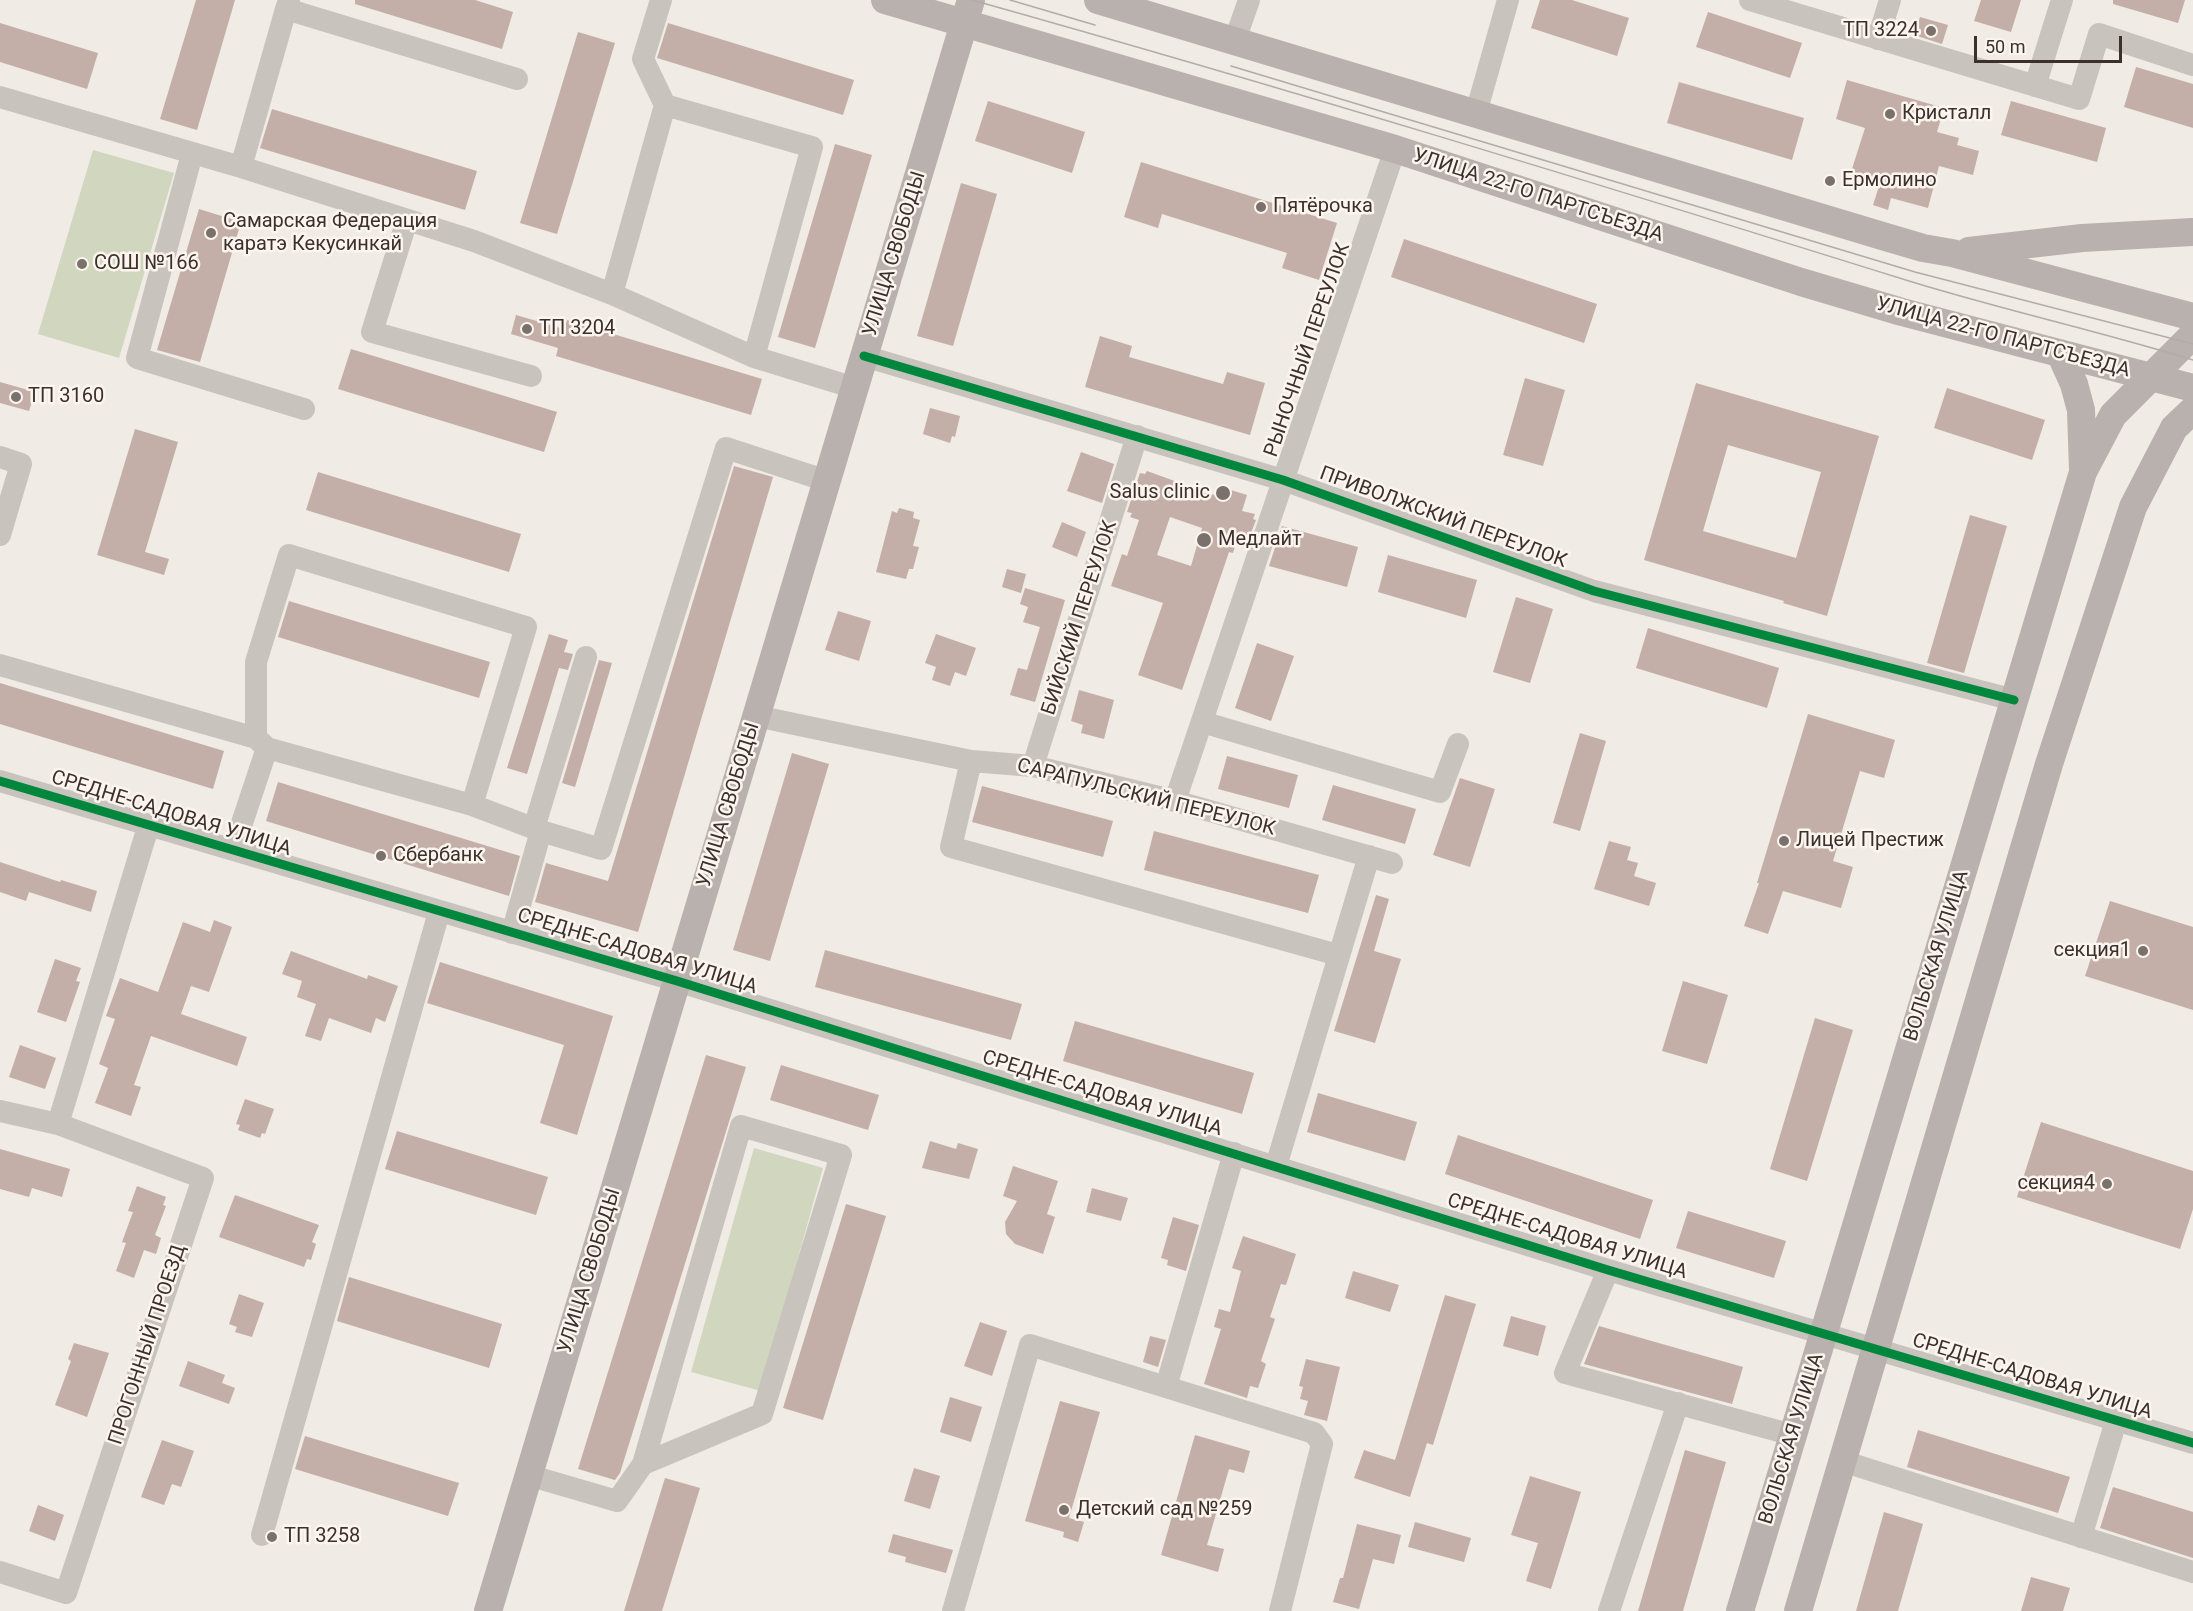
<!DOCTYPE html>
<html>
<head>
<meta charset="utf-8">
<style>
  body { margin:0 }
  #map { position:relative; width:2193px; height:1611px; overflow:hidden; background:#f0ebe5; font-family:Roboto,sans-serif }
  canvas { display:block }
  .scale { position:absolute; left:1974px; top:36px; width:148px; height:27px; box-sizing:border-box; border:3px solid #3b302b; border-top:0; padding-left:8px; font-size:18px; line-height:21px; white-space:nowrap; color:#3b302b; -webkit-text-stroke:4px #fbf5ee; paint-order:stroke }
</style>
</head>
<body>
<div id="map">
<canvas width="2193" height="1611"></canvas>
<div class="scale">50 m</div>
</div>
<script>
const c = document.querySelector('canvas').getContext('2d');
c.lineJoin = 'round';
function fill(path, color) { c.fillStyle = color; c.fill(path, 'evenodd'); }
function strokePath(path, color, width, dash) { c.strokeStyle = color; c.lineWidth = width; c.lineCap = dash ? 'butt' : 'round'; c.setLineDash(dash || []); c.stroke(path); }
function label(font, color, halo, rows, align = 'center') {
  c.font = font + ' Roboto,sans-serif'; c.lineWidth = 5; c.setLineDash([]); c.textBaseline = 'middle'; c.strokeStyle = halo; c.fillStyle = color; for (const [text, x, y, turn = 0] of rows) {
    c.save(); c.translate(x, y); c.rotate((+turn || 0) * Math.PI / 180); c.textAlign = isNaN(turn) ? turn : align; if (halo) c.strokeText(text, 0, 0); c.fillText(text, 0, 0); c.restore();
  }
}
const green = new Path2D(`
  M93,150L174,173L119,358L38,334Z
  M754,1148L823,1168L761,1391L691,1372Z`);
const building = new Path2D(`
  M196,0H235L197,130L160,119Z
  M355,0H475L513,12L502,49L355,4Z
  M1540,0H1572L1629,18L1617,56L1531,28Z
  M1981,0H2021L2011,32L1974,21Z
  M2113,0H2185L2178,23L2113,4Z
  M1708,12L1802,43L1790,78L1696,47Z
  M1920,17L1948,25L1942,44L1914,35Z
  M0,23L98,53L87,89L0,62Z
  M668,23L854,80L843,115L657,58Z
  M578,32L615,43L557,234L520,223Z
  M2136,67L2193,84V128L2124,107Z
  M1847,80L1944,108L1937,132L1959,138L1957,145L1979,151L1973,175L1939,166L1928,208L1891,198L1888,210L1873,205L1881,180L1851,172L1865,128L1836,119Z
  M1679,82L1804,118L1792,160L1667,123Z
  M988,101L1085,132L1072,173L975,141Z
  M2011,101L2106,128L2097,162L2001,135Z
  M272,109L477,171L465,210L260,148Z
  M835,144L872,155L815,348L778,337Z
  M1141,162L1337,223L1319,280L1282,268L1287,253L1162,214L1158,228L1124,217Z
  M961,183L997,194L953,346L917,336Z
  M199,209L241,222L200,362L157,350Z
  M1404,239L1597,304L1584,343L1391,277Z
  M516,315L564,329L567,320L762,379L751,415L556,356L558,348L511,334Z
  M1100,336L1132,346L1129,357L1223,384L1227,372L1265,383L1250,435L1085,387Z
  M351,349L557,412L544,452L338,389Z
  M1525,378L1565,390L1543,466L1503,455Z
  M0,382L35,392L29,411L0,403Z
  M1696,383L1879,436L1827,616L1783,603L1784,601L1644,560ZM1728,445L1821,472L1796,558L1703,531Z
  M1947,388L2045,420L2032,460L1934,428Z
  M930,408L960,416L955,437L952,436L950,443L923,434Z
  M135,429L178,442L145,552L169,559L164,575L97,555Z
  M1081,452L1114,464L1102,503L1067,491Z
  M734,466L773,477L638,932L535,902L546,863L608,881Z
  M1147,471L1183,484L1182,486L1215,495L1218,486L1247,495L1242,511L1255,514L1253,519L1256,520L1249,538L1238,535L1233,553L1229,552L1182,690L1138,675L1163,603L1111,586L1122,554L1127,556L1139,520L1130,517L1132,513L1127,512L1140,473L1145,474ZM1170,517L1202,528L1191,566L1157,555Z
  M318,472L521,534L509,572L306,510Z
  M899,508L914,512L913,518L920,520L913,546L919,547L913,569H909L906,579L876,572L892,511L897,513Z
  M1970,515L2007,526L1964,673L1927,663Z
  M1062,522L1086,532L1077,557L1052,547Z
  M1282,526L1358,547L1347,587L1269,566Z
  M1388,555L1477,580L1466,618L1378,592Z
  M1007,569L1026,574L1021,593L1002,587Z
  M1025,588L1065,600L1035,702L1010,695L1018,668L1027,670L1040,627L1023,622L1028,607L1020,604Z
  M1516,597L1553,609L1530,683L1493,672Z
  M289,601L490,662L479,698L278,637Z
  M838,611L871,621L859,661L825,650Z
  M1648,628L1779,668L1767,708L1636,668Z
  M549,634L568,640L564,652L573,654L568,670L559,668L527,774L507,768Z
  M936,634L976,648L966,676L955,672L950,686L932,680L936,667L925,663Z
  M1257,643L1294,656L1271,721L1235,708Z
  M599,660L612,663L575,787L562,783Z
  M0,683L224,751L213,789L0,724Z
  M1079,690L1114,700L1104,739L1081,733L1083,725L1071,721Z
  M1808,714L1895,740L1884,778L1860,771L1833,861L1853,867L1841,908L1783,891L1768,934L1744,926L1759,883H1757Z
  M1580,733L1606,741L1580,831L1553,823Z
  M792,753L829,764L770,961L733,950Z
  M1227,756L1298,775L1289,808L1218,789Z
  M1460,778L1495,789L1470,867L1433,855Z
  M278,782L520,856L509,896L266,821Z
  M1333,785L1416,809L1405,844L1322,820Z
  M982,786L1113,821L1103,857L972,822Z
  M1154,831L1319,875L1308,913L1144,870Z
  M1609,841L1631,847L1627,860L1638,863L1634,876L1656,883L1649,906L1594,889Z
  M0,862L60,882L61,880L97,891L91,912L29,892L26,901L0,892Z
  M1376,895L1389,899L1374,951L1401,959L1375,1043L1334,1031Z
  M2110,901L2193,927V1010L2085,976Z
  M214,920L232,927L209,992L191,986L181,1014L247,1037L237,1066L151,1036L134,1085L141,1087L131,1116L95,1103L108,1068L99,1064L115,1019L106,1016L120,978L158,992L183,922L210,932Z
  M825,950L1022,1004L1011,1040L815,987Z
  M291,951L367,979L368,975L398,986L385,1022L376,1018L371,1033L329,1018L321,1041L305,1036L316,1004L297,997L302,981L282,974Z
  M55,959L81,968L76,981L80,982L66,1022L37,1012Z
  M440,962L613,1016L577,1135L540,1123L564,1045L427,1003Z
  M1683,981L1728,995L1707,1064L1662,1051Z
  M1815,1018L1853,1030L1807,1181L1770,1169Z
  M1075,1021L1254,1073L1242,1114L1063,1061Z
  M20,1045L56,1058L45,1089L9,1077Z
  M706,1055L746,1067L620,1473L615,1480L578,1469Z
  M781,1065L879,1095L868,1130L770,1100Z
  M1318,1093L1417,1122L1405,1161L1307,1132Z
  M245,1099L274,1109L265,1134L262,1133L260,1138L238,1130L240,1125L236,1124Z
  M2041,1122L2193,1171V1209L2180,1249L2017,1197Z
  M397,1131L548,1177L536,1215L385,1169Z
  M1458,1135L1653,1200L1640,1239L1445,1174Z
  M930,1141L956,1149L958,1143L978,1149L969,1179L922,1168Z
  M0,1149L70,1169L62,1197L32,1188L29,1197L0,1189Z
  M1013,1166L1058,1181L1047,1214L1055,1217L1043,1254L1015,1244L1006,1234L1005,1222L1017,1201L1003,1196Z
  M137,1186L166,1197L163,1205L166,1206L155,1235L161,1238L156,1254L144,1250L134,1278L116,1271L126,1243L122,1242L133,1212L128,1211Z
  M1092,1188L1128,1198L1121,1221L1086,1212Z
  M235,1195L319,1225L312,1242L316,1244L311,1260L307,1259L304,1267L219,1237Z
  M846,1204L886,1216L823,1420L783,1408Z
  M1688,1211L1786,1241L1774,1278L1676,1248Z
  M1173,1217L1199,1225L1186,1271L1167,1265L1168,1260L1161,1258Z
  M1243,1236L1296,1254L1286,1285L1281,1284L1270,1317L1275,1319L1261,1361L1266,1364L1258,1388L1250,1386L1247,1398L1204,1384L1221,1329L1214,1327L1219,1309L1230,1312L1241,1271L1232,1268Z
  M1353,1271L1399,1285L1390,1312L1345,1298Z
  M349,1277L502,1324L489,1368L337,1321Z
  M239,1294L264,1303L252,1337L235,1332L237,1327L229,1324Z
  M1445,1295L1476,1304L1433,1445L1427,1443L1410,1497L1354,1478L1364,1450L1395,1460Z
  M1511,1316L1546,1326L1538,1356L1503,1346Z
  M980,1322L1007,1331L992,1376L964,1366Z
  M1599,1326L1743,1367L1732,1404L1584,1364Z
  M1150,1336L1166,1340L1158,1367L1143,1362Z
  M74,1343L109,1353L87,1417L55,1405L71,1361L68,1359Z
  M1306,1359L1340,1367L1327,1421L1304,1415L1308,1401L1300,1399L1303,1387L1299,1386Z
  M188,1361L225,1375L222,1383L235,1388L229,1404L179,1386Z
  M950,1397L982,1407L971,1442L940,1432Z
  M1060,1401L1100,1412L1069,1518L1084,1522L1078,1542L1063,1537L1064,1532L1025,1521Z
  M1918,1430L2070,1477L2058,1513L1907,1467Z
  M1195,1435L1250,1451L1244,1473L1229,1469L1207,1545L1224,1549L1218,1572L1161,1555Z
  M305,1436L459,1483L448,1516L295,1469Z
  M162,1440L194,1451L181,1487L172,1484L164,1505L141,1497Z
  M1685,1450L1726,1462L1683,1611H1638Z
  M914,1468L940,1476L930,1509L904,1501Z
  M1530,1476L1581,1492L1551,1589L1526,1581L1538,1543L1511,1535Z
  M665,1478L700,1488L662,1611H624Z
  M2113,1487L2193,1512V1558L2100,1528Z
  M38,1505L64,1515L55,1541L29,1531Z
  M1884,1512L1923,1524L1898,1611H1856Z
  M1415,1522L1471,1538L1464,1562L1408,1547Z
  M1357,1524L1401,1535L1394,1564L1373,1559L1359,1609L1333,1602L1340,1578H1343Z
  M893,1534L953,1550L946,1573L905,1562L906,1557L888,1552Z
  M2031,1577L2070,1588L2063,1611H2021Z`);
const minor = new Path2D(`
  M289,0L286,9L517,79
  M1750,0L2079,99L2099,34L2193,65
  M286,9L241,167L474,241L612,294L754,357L855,388
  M1878,39L1890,0
  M1235,40L1249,0
  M2035,86L2062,0
  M0,97L241,167
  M665,105L812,147L754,357
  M1476,113L1508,0
  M192,154L137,358L304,409
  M407,220L372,332L531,376
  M612,294L665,105L643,59L661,0
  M864,356L1283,480L1594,591L2014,700
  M0,457L21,464L0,535
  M0,665L256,738L267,748L472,805L541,831
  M756,716L971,761L1033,766L1175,801L1392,863
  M1202,722L1440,792L1458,744
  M256,738V662L289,555L526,627L472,805
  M971,761L951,847L1338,955
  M1033,766L1137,436
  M0,781L677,981L1608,1270L2193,1443
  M1175,801L1395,149
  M534,828L586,657
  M239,832L267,748
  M512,933L541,831L601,849L726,448L827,481
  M0,1111L58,1124L203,1178L66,1593L0,1572
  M58,1124L148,827
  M1234,1153L1166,1387L1314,1433L1322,1444L1280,1611
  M1276,1166L1369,856
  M1608,1270L1565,1373L1793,1435
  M1842,1461L2193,1572
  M528,1475L617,1501L643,1464L762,1414L841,1155L741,1126L643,1464
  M262,1535L439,912
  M2081,1537L2116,1421
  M953,1611L1030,1345L1166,1387
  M1609,1611L1678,1403`);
const major = new Path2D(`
  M885,0L1395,149L1801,282L1902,312L2193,388
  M1098,0L1879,235L1923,248L1952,253L2193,317
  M1969,251L2082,238L2193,232
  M2060,353L2074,384L2081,410L2083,470
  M488,1611L971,0
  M1740,1611L2083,472L2113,415L2193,335
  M1798,1611L2049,764L2133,507L2174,428L2193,410`);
const tram = new Path2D(`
  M972,0C1286,88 1598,184 1909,281C2003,310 2099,331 2193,360
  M1010,0L1095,25
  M1231,66L1915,272L2193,344`);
const cycleway = new Path2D(`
  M864,356L1283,480L1594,591L2014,700
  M0,781L677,981L1608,1270L2193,1443`);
const markers = [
  [1931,31,6,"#7a716c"],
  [1890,114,6,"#7a716c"],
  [1830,181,6,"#7a716c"],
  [1261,207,6,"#7a716c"],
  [211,233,6,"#7a716c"],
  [82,264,6,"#7a716c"],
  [527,329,6,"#7a716c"],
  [16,397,6,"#7a716c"],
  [1223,493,8,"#7a716c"],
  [1204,540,8,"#7a716c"],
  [1784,841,6,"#7a716c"],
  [381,856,6,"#7a716c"],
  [2143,951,6,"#7a716c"],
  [2107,1184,6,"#7a716c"],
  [1064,1510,6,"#7a716c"],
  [272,1537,6,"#7a716c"]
];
const poiNames = [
  ["ТП 3224",1919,31,"right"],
  ["Кристалл",1902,114],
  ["Ермолино",1842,181],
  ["Пятёрочка",1273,207],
  ["Самарская Федерация",223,222],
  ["каратэ Кекусинкай",223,245],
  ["СОШ №166",94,264],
  ["ТП 3204",539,329],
  ["ТП 3160",28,397],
  ["Salus clinic",1210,493,"right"],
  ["Медлайт",1218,540],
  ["Лицей Престиж",1796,841],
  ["Сбербанк",393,856],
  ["секция1",2131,951,"right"],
  ["секция4",2095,1184,"right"],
  ["Детский сад №259",1076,1510],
  ["ТП 3258",284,1537]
];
const streetNames = [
  ["УЛИЦА 22-ГО ПАРТСЪЕЗДА",1538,196,18],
  ["УЛИЦА СВОБОДЫ",895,254,-73],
  ["УЛИЦА 22-ГО ПАРТСЪЕЗДА",2003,338,15],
  ["РЫНОЧНЫЙ ПЕРЕУЛОК",1308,350,-71],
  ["ПРИВОЛЖСКИЙ ПЕРЕУЛОК",1443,518,20],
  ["БИЙСКИЙ ПЕРЕУЛОК",1080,618,-72],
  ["САРАПУЛЬСКИЙ ПЕРЕУЛОК",1146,798,14],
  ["УЛИЦА СВОБОДЫ",729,805,-73],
  ["СРЕДНЕ-САДОВАЯ УЛИЦА",171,814,17],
  ["СРЕДНЕ-САДОВАЯ УЛИЦА",637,952,17],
  ["ВОЛЬСКАЯ УЛИЦА",1937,956,-73],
  ["СРЕДНЕ-САДОВАЯ УЛИЦА",1102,1094,17],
  ["СРЕДНЕ-САДОВАЯ УЛИЦА",1567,1237,17],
  ["УЛИЦА СВОБОДЫ",590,1271,-73],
  ["ПРОГОННЫЙ ПРОЕЗД",148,1345,-72],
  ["СРЕДНЕ-САДОВАЯ УЛИЦА",2032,1377,17],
  ["ВОЛЬСКАЯ УЛИЦА",1792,1439,-73]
];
fill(green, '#d1d6bf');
fill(building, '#c3afa7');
strokePath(minor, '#c9c3be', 22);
strokePath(major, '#b8b1ad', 28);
strokePath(tram, '#b1aca8', 1.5);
strokePath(cycleway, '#00873e', 9);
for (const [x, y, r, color] of markers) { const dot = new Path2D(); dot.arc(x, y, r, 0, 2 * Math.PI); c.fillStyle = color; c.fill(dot); strokePath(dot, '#fbf5ee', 2); }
label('20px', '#3b302b', '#fbf5ee', poiNames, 'left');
label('20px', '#3b302b', '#fbf5ee', streetNames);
</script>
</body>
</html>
